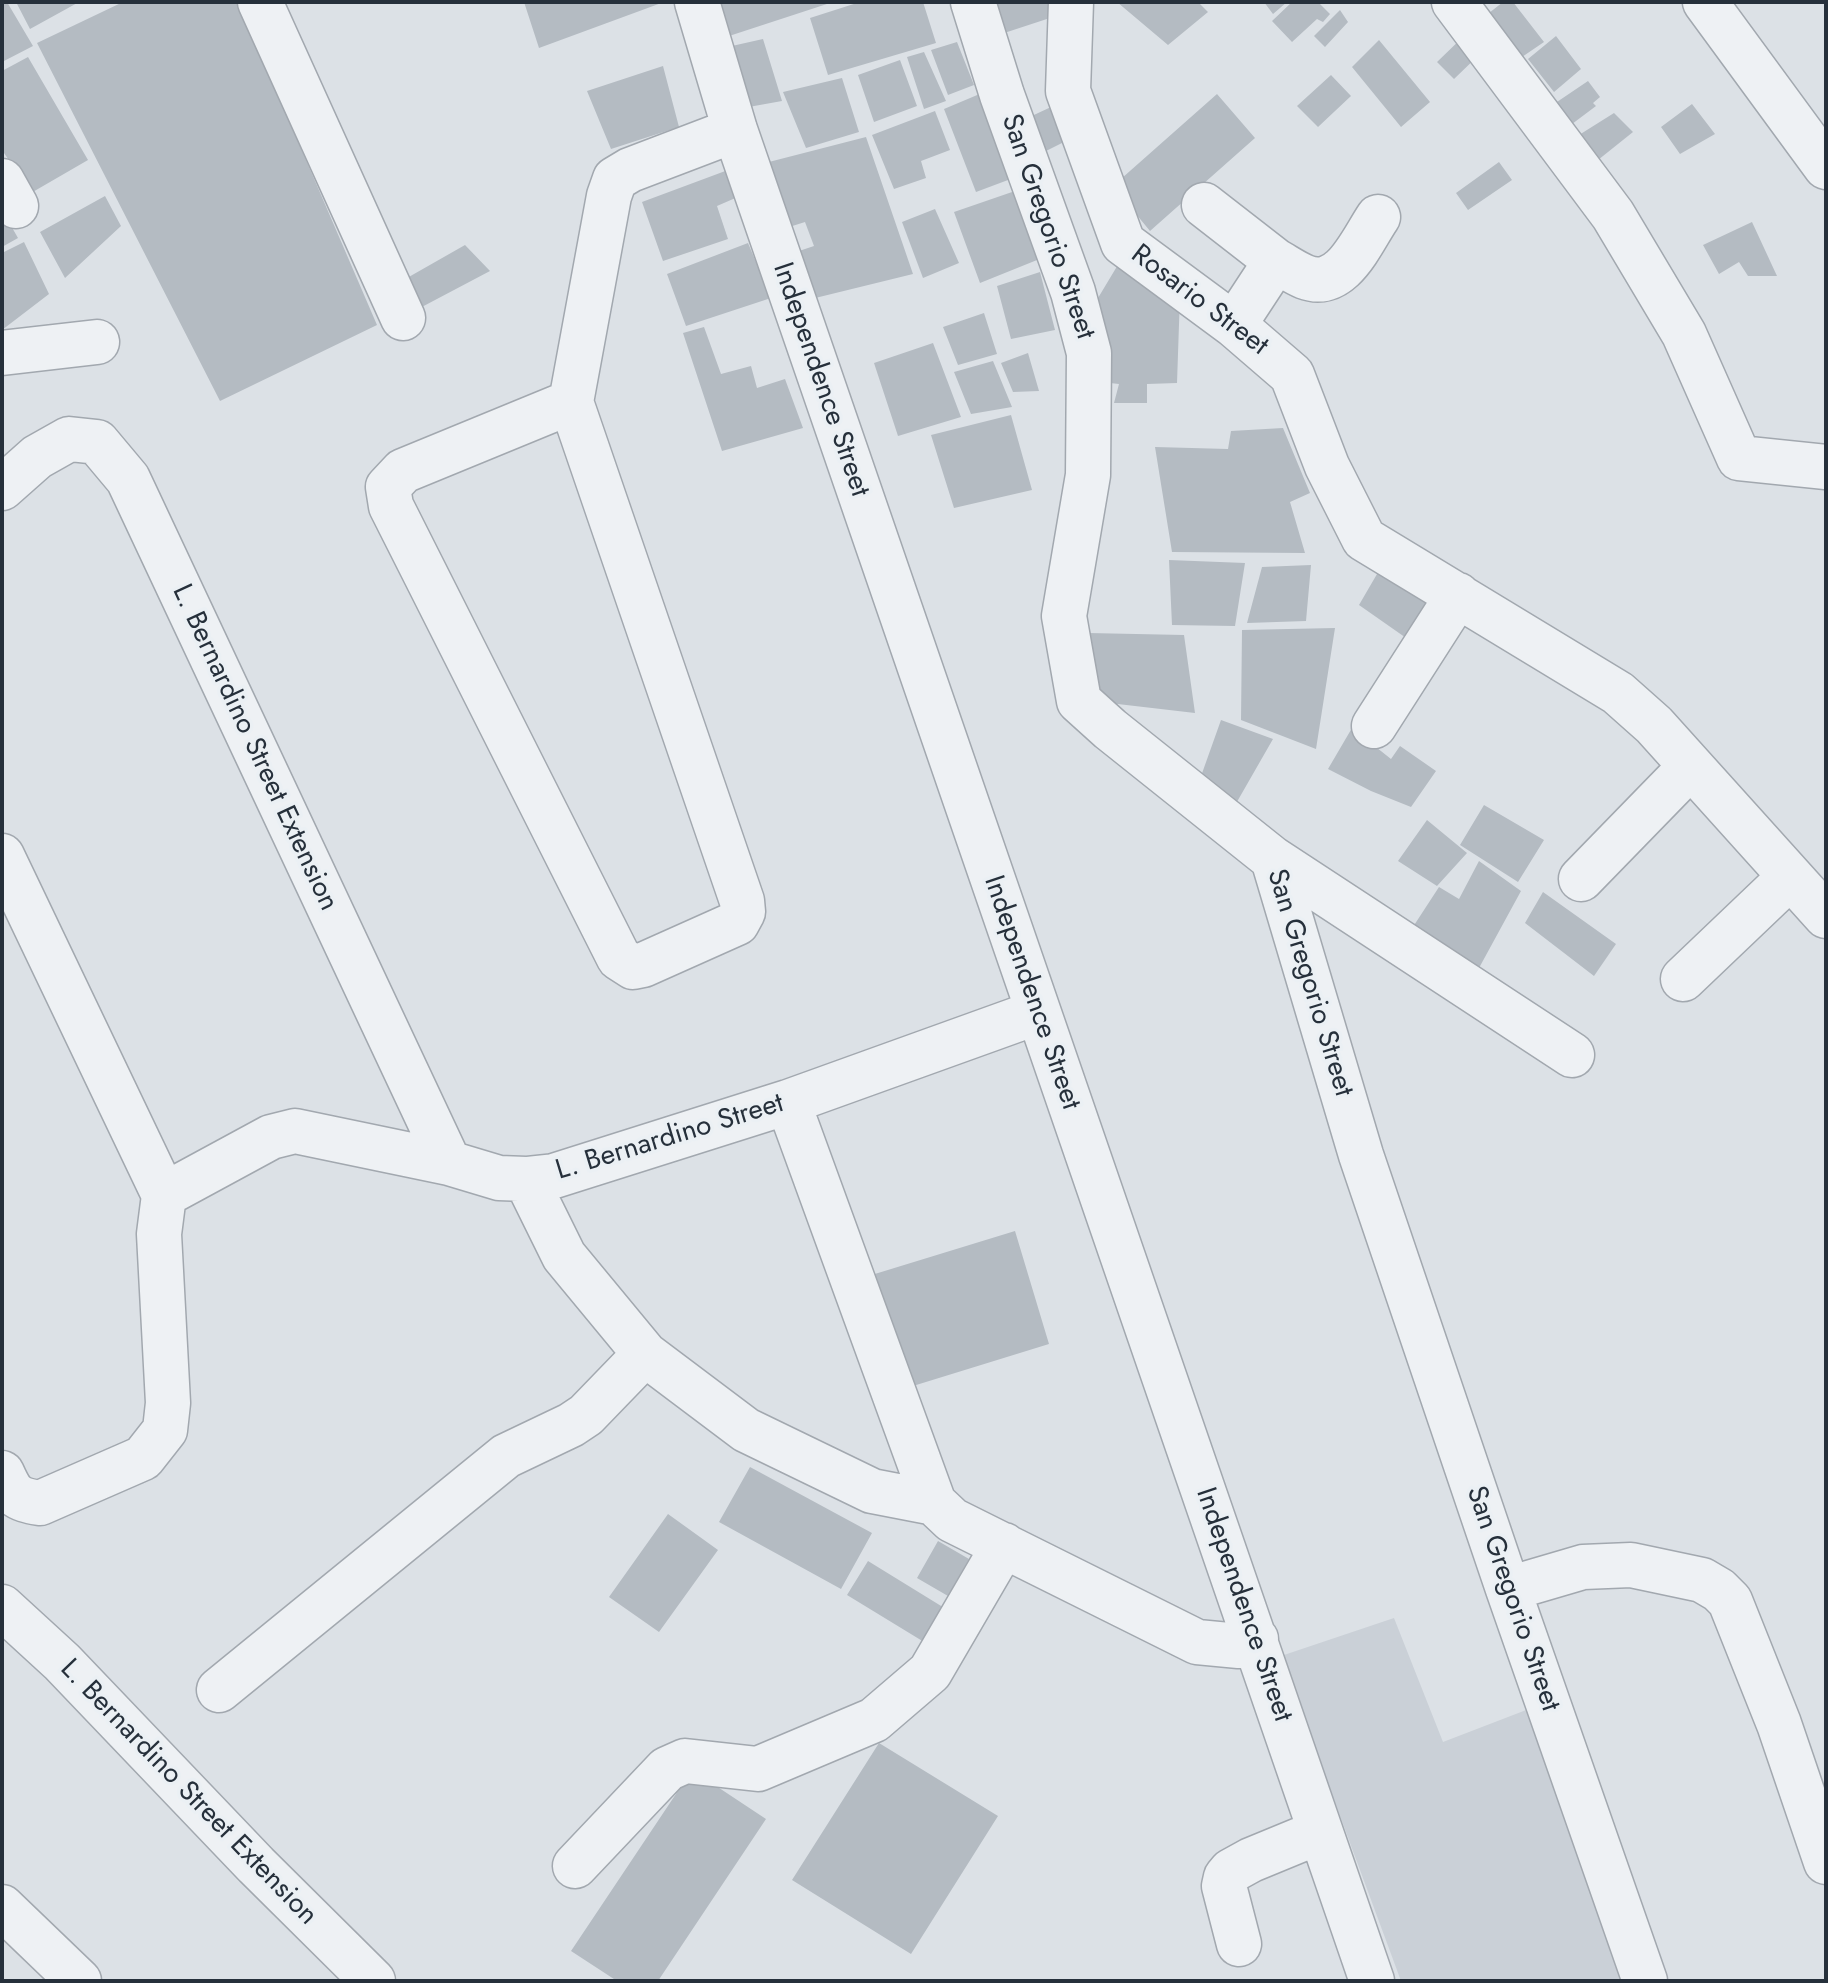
<!DOCTYPE html>
<html>
<head>
<meta charset="utf-8">
<style>
  body { margin:0 }
  #map { position:relative; width:1828px; height:1983px; overflow:hidden; background:#dce1e6; font-family:Jost,sans-serif }
  canvas { display:block }
  .frame { position:absolute; inset:0; border:4px solid #26303b; pointer-events:none }
</style>
</head>
<body>
<div id="map">
<canvas width="1828" height="1983"></canvas>
<div class="frame"></div>
</div>
<script>
const c = document.querySelector('canvas').getContext('2d');
c.lineJoin = 'round';
function fill(path, color) { c.fillStyle = color; c.fill(path, 'evenodd'); }
function strokePath(path, color, width, dash) { c.strokeStyle = color; c.lineWidth = width; c.lineCap = dash ? 'butt' : 'round'; c.setLineDash(dash || []); c.stroke(path); }
function label(font, color, halo, rows, align = 'center') {
  c.font = font + ' Jost,sans-serif'; c.lineWidth = 7; c.setLineDash([]); c.textBaseline = 'middle'; c.strokeStyle = halo; c.fillStyle = color; for (const [text, x, y, turn = 0] of rows) {
    c.save(); c.translate(x, y); c.rotate((+turn || 0) * Math.PI / 180); c.textAlign = isNaN(turn) ? turn : align; if (halo) c.strokeText(text, 0, 0); c.fillText(text, 0, 0); c.restore();
  }
}
const built = new Path2D(`
  M1394,1618L1443,1742L1534,1707L1634,1981H1401L1281,1656Z`);
const building = new Path2D(`
  M2,2H7L33,46L2,62Z
  M16,2H79L30,29Z
  M123,2H238L377,325L220,401L37,43Z
  M524,2H664L539,48Z
  M716,2H830V3L726,37Z
  M860,2H923L936,43L828,75L810,18Z
  M982,2H1053V17L992,37Z
  M1117,2H1198L1208,12L1168,45Z
  M1264,2H1287L1273,14Z
  M1292,2H1318L1330,14L1323,22L1317,19L1292,42L1272,21Z
  M1503,2H1513L1544,42L1519,59L1484,17Z
  M1340,10L1348,22L1325,47L1314,36Z
  M1467,33L1482,52L1454,79L1437,62Z
  M1556,36L1581,69L1554,92L1528,59Z
  M763,39L782,101L743,108L723,48Z
  M1379,40L1430,102L1401,127L1352,67Z
  M957,42L974,85L948,95L931,50Z
  M924,52L946,101L924,109L907,57Z
  M28,57L88,160L31,193L2,150V71Z
  M900,60L917,106L874,122L858,75Z
  M663,66L679,127L611,149L587,91Z
  M1331,75L1351,96L1318,127L1297,106Z
  M842,78L859,132L806,148L783,92Z
  M1588,81L1600,97L1593,103L1596,106L1568,127L1551,106Z
  M982,93L1016,177L976,192L944,109Z
  M1217,94L1255,138L1150,231L1113,186Z
  M1692,104L1715,134L1680,154L1661,127Z
  M1051,107L1070,139L1034,157L1021,121Z
  M935,111L950,150L921,161L926,178L894,189L872,135Z
  M1614,113L1633,132L1598,160L1579,135Z
  M866,137L913,274L803,301L793,253L814,246L805,222L786,228L765,163Z
  M1499,162L1512,180L1468,210L1456,193Z
  M728,170L740,196L717,206L728,239L663,261L642,202Z
  M1015,191L1042,258L980,283L954,212Z
  M105,196L121,226L65,278L40,232Z
  M935,209L959,263L923,278L902,222Z
  M2,210L18,238L2,247Z
  M1752,222L1777,276H1748L1739,262L1719,274L1703,245Z
  M24,242L49,294L2,330V253Z
  M748,243L771,298L686,326L667,274Z
  M465,245L490,271L418,309L407,278Z
  M1119,263L1180,295L1177,383L1147,384V403H1114L1119,384L1101,382L1089,313Z
  M1040,272L1055,330L1011,339L997,286Z
  M984,313L997,354L958,365L943,327Z
  M704,327L721,374L751,366L757,388L785,379L803,428L722,451L683,333Z
  M933,343L961,417L898,436L874,363Z
  M1028,353L1039,391L1013,392L1001,363Z
  M993,361L1012,407L971,414L954,372Z
  M1011,415L1032,490L954,508L931,435Z
  M1283,428L1310,493L1290,502L1305,553L1172,552L1155,447L1228,449L1231,431Z
  M1169,560L1245,563L1235,626L1172,625Z
  M1384,562L1442,600L1409,640L1359,605Z
  M1311,565L1306,621L1247,623L1262,567Z
  M1335,628L1316,749L1241,720L1242,630Z
  M1088,633L1184,635L1195,713L1092,701Z
  M1221,720L1273,739L1234,807L1200,779Z
  M1352,728L1391,759L1400,746L1436,771L1411,807L1371,791L1328,769Z
  M1484,805L1544,840L1518,882L1460,845Z
  M1427,820L1467,853L1437,886L1398,861Z
  M1479,861L1521,891L1473,979L1409,933L1439,887L1459,899Z
  M1543,892L1616,944L1594,976L1525,923Z
  M1015,1231L1049,1344L900,1390L865,1277Z
  M750,1467L872,1533L841,1589L719,1522Z
  M668,1514L718,1550L659,1632L609,1597Z
  M938,1541L969,1559L948,1596L917,1578Z
  M868,1561L946,1609L924,1642L847,1595Z
  M879,1743L998,1816L911,1954L792,1880Z
  M692,1770L766,1819L658,1981H617L571,1951Z`);
const minor = new Path2D(`
  M260,2L403,318
  M697,2L735,130L1372,1981
  M973,2L1002,95L1073,292L1089,353L1088,475L1064,616L1079,701L1110,729L1273,859L1572,1055
  M1071,2L1068,91L1123,243L1234,325L1292,375L1327,466L1364,539L1618,693L1654,725L1826,916
  M1454,2L1613,215L1684,334L1739,458L1826,467
  M1705,2L1826,167
  M2,181L16,206
  M1204,205L1276,261L1234,325
  M1276,261C1285,266 1295,273 1305,277C1342,291 1361,242 1378,217
  M2,353L97,342
  M571,402L742,901L743,912L737,923L643,965L633,967L619,958L391,506L388,487L403,471L571,402L609,196L615,179L630,170L735,130
  M2,488L37,457L69,439L97,442L128,479L449,1163
  M1374,726L1458,595
  M2,856L164,1195L159,1234L168,1403L165,1430L143,1458L40,1503C15,1499 12,1495 2,1473
  M1273,859L1361,1155L1508,1589L1645,1981
  M1581,879L1691,766
  M1683,979L1790,877
  M788,1102L934,1503L952,1520L1197,1642L1239,1646L1256,1639
  M526,1179L564,1256L645,1354L746,1430L872,1491L934,1503
  M164,1195L271,1137L295,1131L449,1163L499,1178L526,1179L554,1176L788,1102L1038,1012
  M1508,1589L1583,1567L1631,1565L1702,1580L1719,1590L1730,1601L1779,1724L1826,1862
  M2,1607L62,1662L256,1865L373,1981
  M219,1690L506,1456L571,1425L586,1415L645,1354
  M575,1866L667,1769L685,1761L758,1769L874,1720L930,1672L1004,1545
  M2,1907L79,1981
  M1239,1944L1224,1886L1226,1877L1231,1871L1251,1860L1319,1832`);
const streetNames = [
  ["San Gregorio Street",1047,227,71],
  ["Rosario Street",1199,301,37],
  ["Independence Street",820,380,71],
  ["L. Bernardino Street Extension",254,748,65],
  ["San Gregorio Street",1309,983,73],
  ["Independence Street",1031,993,71],
  ["L. Bernardino Street",670,1138,-17],
  ["San Gregorio Street",1512,1599,71],
  ["Independence Street",1243,1605,71],
  ["L. Bernardino Street Extension",188,1793,46]
];
fill(built, '#cad0d7');
fill(building, '#b4bbc2');
strokePath(minor, '#a2a8af', 47);
strokePath(minor, '#eef1f4', 44);
label('28px', '#26303b', '#ebf0f4', streetNames);
</script>
</body>
</html>
